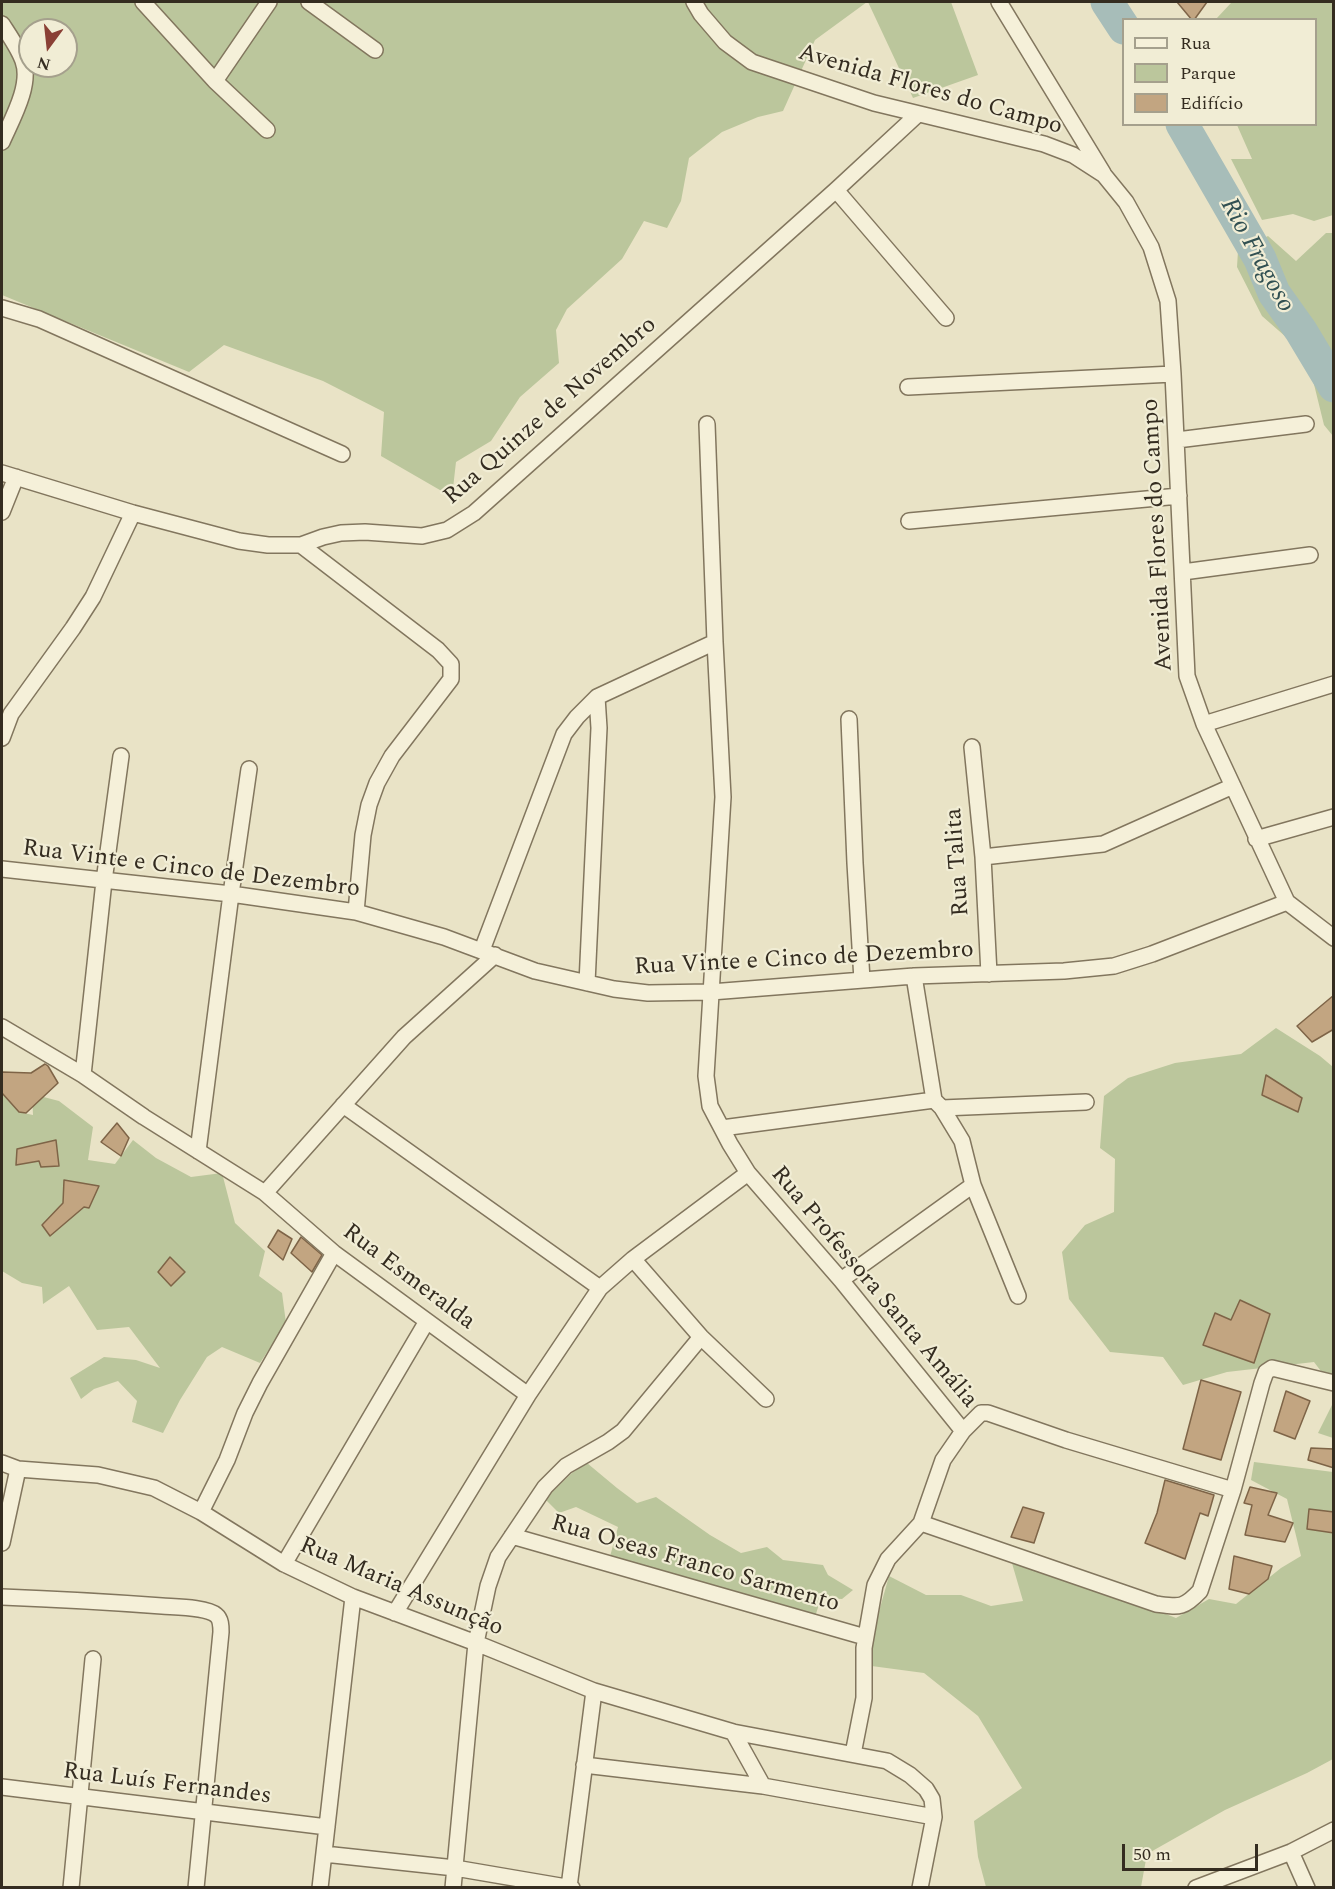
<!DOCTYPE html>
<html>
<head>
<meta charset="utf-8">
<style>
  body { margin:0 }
  #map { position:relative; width:1335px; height:1889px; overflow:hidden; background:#e9e3c6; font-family:Spectral,serif }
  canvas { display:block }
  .frame { position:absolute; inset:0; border:3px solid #342c20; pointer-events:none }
  .legend { position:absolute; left:1122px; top:18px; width:195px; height:108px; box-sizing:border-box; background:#f1edd5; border:2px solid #a5a08d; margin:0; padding:8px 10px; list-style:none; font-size:18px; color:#342c20 }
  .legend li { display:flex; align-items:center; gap:12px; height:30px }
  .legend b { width:30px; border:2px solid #a5a08d }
  .north { position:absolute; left:18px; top:18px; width:60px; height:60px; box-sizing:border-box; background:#f1edd5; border:2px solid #a5a08d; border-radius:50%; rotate:195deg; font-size:16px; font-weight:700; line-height:24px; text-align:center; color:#342c20 }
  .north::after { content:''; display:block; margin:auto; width:21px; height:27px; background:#8a4035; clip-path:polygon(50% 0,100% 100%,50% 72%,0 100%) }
  .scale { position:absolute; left:1122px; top:1844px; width:136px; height:27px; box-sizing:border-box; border:3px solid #342c20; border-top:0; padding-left:8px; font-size:18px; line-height:21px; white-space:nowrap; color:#342c20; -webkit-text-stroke:4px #f1edd5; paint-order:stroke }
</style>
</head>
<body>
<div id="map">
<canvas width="1335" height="1889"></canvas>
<div class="frame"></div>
<ul class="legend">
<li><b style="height:8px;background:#f5f0d9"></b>Rua</li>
<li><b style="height:16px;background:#bbc69c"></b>Parque</li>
<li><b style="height:16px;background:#c2a581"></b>Edifício</li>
</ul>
<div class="north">N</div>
<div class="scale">50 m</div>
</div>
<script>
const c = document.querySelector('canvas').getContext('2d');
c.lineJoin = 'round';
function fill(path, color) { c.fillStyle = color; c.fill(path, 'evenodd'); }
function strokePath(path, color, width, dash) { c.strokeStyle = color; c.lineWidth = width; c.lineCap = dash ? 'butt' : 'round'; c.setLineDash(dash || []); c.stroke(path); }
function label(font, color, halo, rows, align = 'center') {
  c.font = font + ' Spectral,serif'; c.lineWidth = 4.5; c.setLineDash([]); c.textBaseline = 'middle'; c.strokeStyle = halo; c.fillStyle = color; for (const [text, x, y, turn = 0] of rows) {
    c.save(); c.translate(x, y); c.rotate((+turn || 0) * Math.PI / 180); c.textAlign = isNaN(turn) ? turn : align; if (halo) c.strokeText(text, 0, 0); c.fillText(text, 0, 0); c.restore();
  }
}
const green = new Path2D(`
  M2,2H867L815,40L783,111L758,117L722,132L689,158L681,201L667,228L644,221L622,259L567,309L556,330L559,363L520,397L491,441L456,462L452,497L381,456L384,412L323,381L224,345L189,372L2,295ZM30,30H66V66H30Z
  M868,2H951L978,75L913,98Z
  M1230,2H1333V215L1314,221L1293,214L1262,220L1231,159H1252L1237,125L1316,124V20L1216,19L1231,3Z
  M1326,233H1334L1333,436L1324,425L1310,368L1294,344L1262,316L1237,267L1238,251L1268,236L1296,261Z
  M1276,1028L1320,1056L1333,1067V1387L1314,1362L1227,1372L1183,1385L1163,1357L1110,1352L1069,1299L1062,1252L1085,1225L1114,1212L1115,1159L1100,1148L1104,1096L1128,1078L1175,1063L1241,1054Z
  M2,1093L19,1112L33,1115L32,1094L59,1101L93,1127L88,1160L115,1164L133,1140L156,1158L191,1177L222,1173L235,1223L265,1251L259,1276L282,1293L286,1323L260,1363L222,1347L207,1357L180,1400L163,1433L132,1422L137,1401L118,1381L94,1389L81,1399L70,1378L104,1357L136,1360L160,1368L129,1327L97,1330L69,1286L43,1304L42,1287L22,1283L2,1271Z
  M1333,1403V1438L1318,1433Z
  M1254,1462L1333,1472V1759L1307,1773L1225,1810L1147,1854L1141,1887H986L978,1857L974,1821L1022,1788L978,1716L924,1673L864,1665L889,1576L926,1595H961L991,1606L1023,1601L1009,1553L1176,1618L1209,1599L1236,1604L1281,1568L1301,1556L1287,1499L1251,1480Z
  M587,1463L617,1488L637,1503L656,1497L710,1535L741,1553L767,1547L783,1560L823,1565L828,1575L853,1590L842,1599L821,1598L815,1617L608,1564L618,1527L576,1507L559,1513L545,1499L572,1473Z`);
const river = new Path2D(`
  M1107,2L1124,28
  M1182,124L1260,259L1274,293L1301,331L1334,386`);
const building = new Path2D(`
  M1177,2H1207L1194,20H1192Z
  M1334,995V1029L1312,1042L1297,1026Z
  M45,1064L48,1066L58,1083L26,1113L19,1112L2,1093V1072L31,1073Z
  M1266,1075L1302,1098L1298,1112L1262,1095Z
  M117,1123L129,1138L121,1156L101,1142Z
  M56,1140L59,1166L41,1167L39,1161L16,1165L17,1149Z
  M64,1180L99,1186L89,1208L84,1207L50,1236L42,1225L63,1203Z
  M278,1230L292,1239L283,1260L268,1247Z
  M301,1237L322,1255L312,1272L291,1253Z
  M170,1257L185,1272L171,1286L158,1272Z
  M1240,1300L1270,1314L1254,1363L1203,1345L1215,1313L1231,1320Z
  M1201,1380L1241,1392L1221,1460L1183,1449Z
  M1286,1391L1310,1401L1295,1439L1274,1431Z
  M1311,1448L1334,1449V1468L1308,1460Z
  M1165,1480L1214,1495L1208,1516L1200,1513L1185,1559L1145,1543L1157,1513Z
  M1250,1487L1277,1493L1268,1515L1293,1523L1285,1542L1245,1535L1252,1505L1244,1503Z
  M1023,1507L1044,1513L1034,1543L1011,1537Z
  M1309,1509L1334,1512V1533L1307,1529Z
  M1234,1556L1272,1566L1268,1579L1249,1594L1229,1589Z`);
const street = new Path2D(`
  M143,2L215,81L267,130
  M309,2L375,50
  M694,2L701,14L725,42L752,62L874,103L1044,144L1073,155L1104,175L1126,202L1151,247L1168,301L1173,374L1187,676L1204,724L1287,902L1334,938
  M999,2L1103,173
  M2,24C9,35 19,49 23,61C32,85 11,121 2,142
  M215,81L269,2
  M836,190L946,318
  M2,308L39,319L342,454
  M908,387L1173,374
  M707,424L715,642L723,797L706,1076L710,1106L730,1144L748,1173L841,1280L963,1431
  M1177,440L1306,424
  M2,473L133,513L239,541L268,545H301L323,537L341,533L365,532L422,536L447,530L474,513L836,190L917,115
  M2,512L16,477
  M909,521L1179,496
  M301,545L438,650L451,664V679L392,756L377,783L369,805L363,835L356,912
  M1183,572L1310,555
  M849,719L855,863L862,980
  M1204,724L1334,684
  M2,738L11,714L73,628L93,597L133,513
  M972,747L983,857L989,974
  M1256,839L1334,817
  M983,857L1103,844L1233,786
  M2,869L231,894L356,912L444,937L535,971L614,989L648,993L711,992L914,976L1064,971L1114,966L1152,954L1287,902
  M482,950L564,734L577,717L597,697L715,642
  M914,976L934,1100
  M587,983L599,728L597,697
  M2,1027L83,1075L144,1117L265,1193L334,1253L528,1395
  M83,1075L104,881L121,756
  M934,1100L942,1108L962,1141L973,1185L1018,1296
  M343,1105L600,1288
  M942,1108L1086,1102
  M722,1128L934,1100
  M198,1151L231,894L249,769
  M265,1193L404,1037L495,955
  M633,1259L701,1337L766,1399
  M841,1280L973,1185
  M2,1463L18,1469L98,1475L154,1488L201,1512L284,1564L353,1597L476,1643L594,1691L733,1732L763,1786L934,1817L920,1888
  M201,1512L227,1460L245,1413L260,1383L334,1253
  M921,1523L1156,1604C1179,1607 1183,1609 1200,1591L1233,1490L1262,1383L1266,1372L1272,1368L1334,1383
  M512,1536L865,1637
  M2,1543L18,1469
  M284,1564L427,1321
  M2,1597C55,1599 108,1602 162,1606C175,1607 207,1607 216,1615C221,1619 221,1626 221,1632L196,1888
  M395,1613L528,1395L600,1288L633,1259L748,1173
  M733,1732L887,1761L910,1775L926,1789L932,1799L934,1817
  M853,1754L864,1698V1648L875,1585L888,1559L921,1523L943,1460L963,1431L981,1413H988L1066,1440L1233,1490
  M584,1765L763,1786
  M2,1787L327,1827
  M1291,1852L1307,1888
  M324,1854L455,1868L572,1888
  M569,1887L594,1691
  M71,1888L93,1659
  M320,1888L353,1597
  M453,1888L476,1643L488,1586L498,1557L545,1487L566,1466L608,1442L623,1431L701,1337
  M1196,1888L1291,1852L1334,1830`);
const streetNames = [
  ["Avenida Flores do Campo",930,91,16],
  ["Rua Quinze de Novembro",551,412,-41],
  ["Avenida Flores do Campo",1159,535,-93],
  ["Rua Talita",959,862,-94],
  ["Rua Vinte e Cinco de Dezembro",191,870,7],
  ["Rua Vinte e Cinco de Dezembro",804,960,-3],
  ["Rua Esmeralda",408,1278,37],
  ["Rua Professora Santa Amália",873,1288,50],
  ["Rua Oseas Franco Sarmento",695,1565,16],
  ["Rua Maria Assunção",401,1588,23],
  ["Rua Luís Fernandes",167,1785,7]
];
const waterNames = [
  ["Rio Fragoso",1256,256,61]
];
fill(green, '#bbc69c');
strokePath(river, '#a7bdb9', 33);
fill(building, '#c2a581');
strokePath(building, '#7e6447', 1.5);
strokePath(street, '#82765e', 18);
strokePath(street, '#f5f0d9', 15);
label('24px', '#342c20', '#f1edd5', streetNames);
label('italic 26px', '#315052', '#f1edd5', waterNames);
</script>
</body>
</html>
